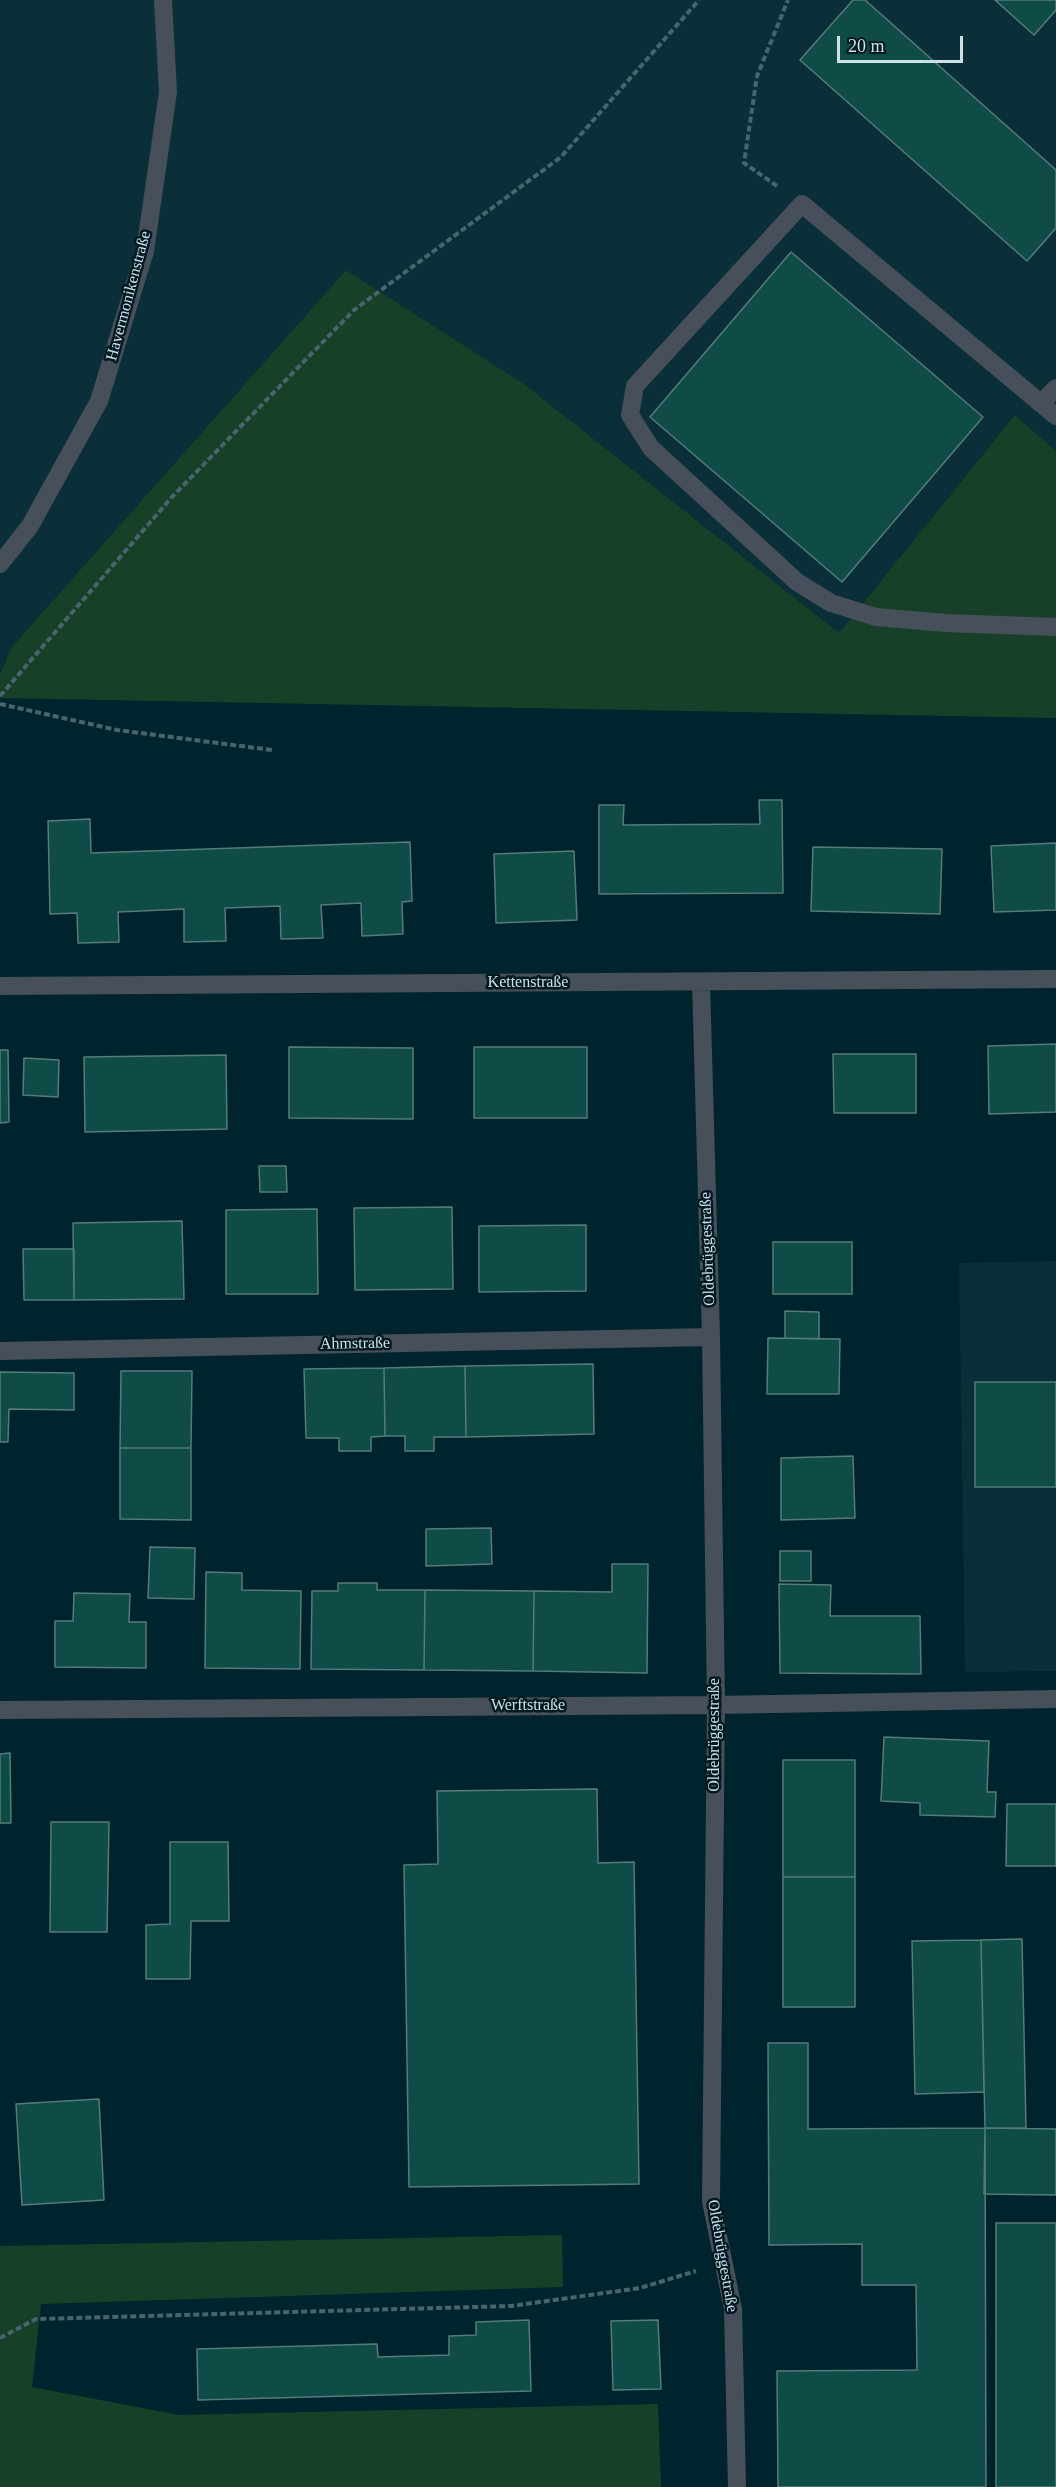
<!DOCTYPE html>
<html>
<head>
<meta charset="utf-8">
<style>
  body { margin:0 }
  #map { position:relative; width:1056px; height:2487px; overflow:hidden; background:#00242d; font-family:Georgia,serif }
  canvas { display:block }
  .scale { position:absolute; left:837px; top:36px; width:126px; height:27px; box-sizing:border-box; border:3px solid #cde0e6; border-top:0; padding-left:8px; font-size:18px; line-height:21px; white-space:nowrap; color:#cde0e6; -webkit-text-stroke:4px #011920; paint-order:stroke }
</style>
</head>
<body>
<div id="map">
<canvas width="1056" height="2487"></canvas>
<div class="scale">20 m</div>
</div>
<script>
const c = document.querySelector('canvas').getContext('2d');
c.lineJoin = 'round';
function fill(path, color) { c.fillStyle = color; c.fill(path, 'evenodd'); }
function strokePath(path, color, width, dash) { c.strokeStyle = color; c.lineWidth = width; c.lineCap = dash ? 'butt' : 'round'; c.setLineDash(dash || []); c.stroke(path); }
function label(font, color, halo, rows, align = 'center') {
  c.font = font + ' Georgia,serif'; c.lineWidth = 5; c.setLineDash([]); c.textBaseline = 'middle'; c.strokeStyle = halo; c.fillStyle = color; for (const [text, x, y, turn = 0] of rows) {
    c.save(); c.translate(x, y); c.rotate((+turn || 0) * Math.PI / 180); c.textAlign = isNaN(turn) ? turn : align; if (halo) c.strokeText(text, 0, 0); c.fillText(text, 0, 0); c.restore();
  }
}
const built = new Path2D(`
  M0,0H1056V451L1015,415L839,633L524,384L346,270L11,648L0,672Z
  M1056,1261V1671L965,1672L959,1263Z`);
const green = new Path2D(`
  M346,270L524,384L839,633L1015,415L1056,451V718L0,698V674L11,648Z
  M562,2235L563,2287L41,2304L32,2387L179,2415L658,2404L661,2487H0V2246Z`);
const building = new Path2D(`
  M853,0H865L1056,170V228L1027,261L800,60Z
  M995,0H1056V10L1034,35Z
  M791,252L983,417L842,582L650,417Z
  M759,800H782L783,893L599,894V805H624L623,825L760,824Z
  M90,819L91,853L410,842L412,901L402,902L403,934L362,936L361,903L321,905L323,938L281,939L280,906L225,908L226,941L184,942V909L118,912L119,942L78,943L77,913L50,914L48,821Z
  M1056,843V910L994,912L991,846Z
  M813,847L942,849L940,914L811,911Z
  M574,851L577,920L496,923L494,854Z
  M1056,1044V1112L989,1114L988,1046Z
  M289,1047L413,1048V1119L289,1118Z
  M474,1047H587V1118H474Z
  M0,1050H8L9,1122L0,1123Z
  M833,1054H916V1113H834Z
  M226,1055L227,1129L85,1132L84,1057Z
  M24,1058L59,1060L58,1097L23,1095Z
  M259,1166H286L287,1192H260Z
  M452,1207L453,1289L355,1290L354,1208Z
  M317,1209L318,1294H226V1210Z
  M182,1221L184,1299L74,1300L73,1223Z
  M586,1225V1291L479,1292V1226Z
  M773,1242H852V1294H773Z
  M23,1249H74V1300H24Z
  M785,1311L819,1312V1339L785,1338Z
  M768,1338L840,1339L839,1394H767Z
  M593,1364L594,1434L466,1437L465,1366Z
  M465,1366L466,1437H434V1451H405V1436H385L384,1368Z
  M384,1368L385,1436L371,1437V1451H339V1438H306L304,1369Z
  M121,1371H192L191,1448H120Z
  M0,1372L74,1373V1410L9,1409L8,1442H0Z
  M975,1382H1056V1487H975Z
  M120,1448H191V1520L120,1519Z
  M853,1456L855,1518L781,1520V1458Z
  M491,1528L492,1564L426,1566V1529Z
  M150,1547L195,1548L194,1599L148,1598Z
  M780,1551H811V1581H780Z
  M612,1564H648L647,1673L533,1671L534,1591L612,1592Z
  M206,1572L242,1573V1590L301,1591L300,1669L205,1668Z
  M338,1583H377V1590H425L424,1670L311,1669L312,1591H338Z
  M779,1584L831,1585L830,1616H920L921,1674L780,1673Z
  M425,1590L534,1591L533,1671L424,1670Z
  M74,1593L130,1594L129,1622H146V1668L55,1667V1621H73Z
  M884,1737L989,1741L987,1792H996L995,1817L920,1815V1803L881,1801Z
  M10,1753L11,1823H0V1754Z
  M783,1760H855V1877H783Z
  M597,1789L598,1863L634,1862L639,2184L409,2187L404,1865L438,1864L437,1791Z
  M1007,1804H1056V1866H1006Z
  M51,1822H109L107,1932H50Z
  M170,1842H228L229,1921H191L190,1979H146V1925L170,1924Z
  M783,1877H855V2007H783Z
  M1022,1939L1026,2128H985L981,1940Z
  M981,1940L984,2092L915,2094L912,1941Z
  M768,2043H808V2129L985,2128L986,2487H778L777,2371L917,2370L916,2285H862V2244L769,2245Z
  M99,2099L104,2200L22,2205L16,2104Z
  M985,2128L1056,2129V2195L984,2194Z
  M996,2223H1056V2487H996Z
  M529,2320L531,2391L198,2400L197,2349L377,2344L378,2357L449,2355V2336L476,2335V2322Z
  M658,2320L661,2389L613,2390L611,2321Z`);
const path = new Path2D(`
  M777,186L744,163L757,76L788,0
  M0,696L172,497L354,310L561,157L699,0
  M0,704L117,730L272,750
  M0,2338L36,2319L511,2306L640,2288L696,2271`);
const minor = new Path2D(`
  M1041,403L1056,388
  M1056,416L802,204L635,386L630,415L651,448L797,582L831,603L876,617L946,623L1056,627
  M0,564L30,526L99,401L145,251L168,92L163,0
  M701,982L711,1337L716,1705L711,2201L733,2309L737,2487
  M0,986L1056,979
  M0,1351L711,1337
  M0,1710L716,1705L1056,1699`);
const streetNames = [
  ["Havermonikenstraße",129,296,-75],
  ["Kettenstraße",528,983],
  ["Oldebrüggestraße",708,1249,-92],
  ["Ahmstraße",355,1344,-1],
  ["Werftstraße",528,1706],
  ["Oldebrüggestraße",715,1735,-90],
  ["Oldebrüggestraße",722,2256,80]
];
fill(built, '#0b2f38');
fill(green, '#184029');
fill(building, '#0f4b47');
strokePath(building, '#557c78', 1.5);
strokePath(path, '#47656d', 4, [6, 3]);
strokePath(minor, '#47505a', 18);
label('16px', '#cde0e6', '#011920', streetNames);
</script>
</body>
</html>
